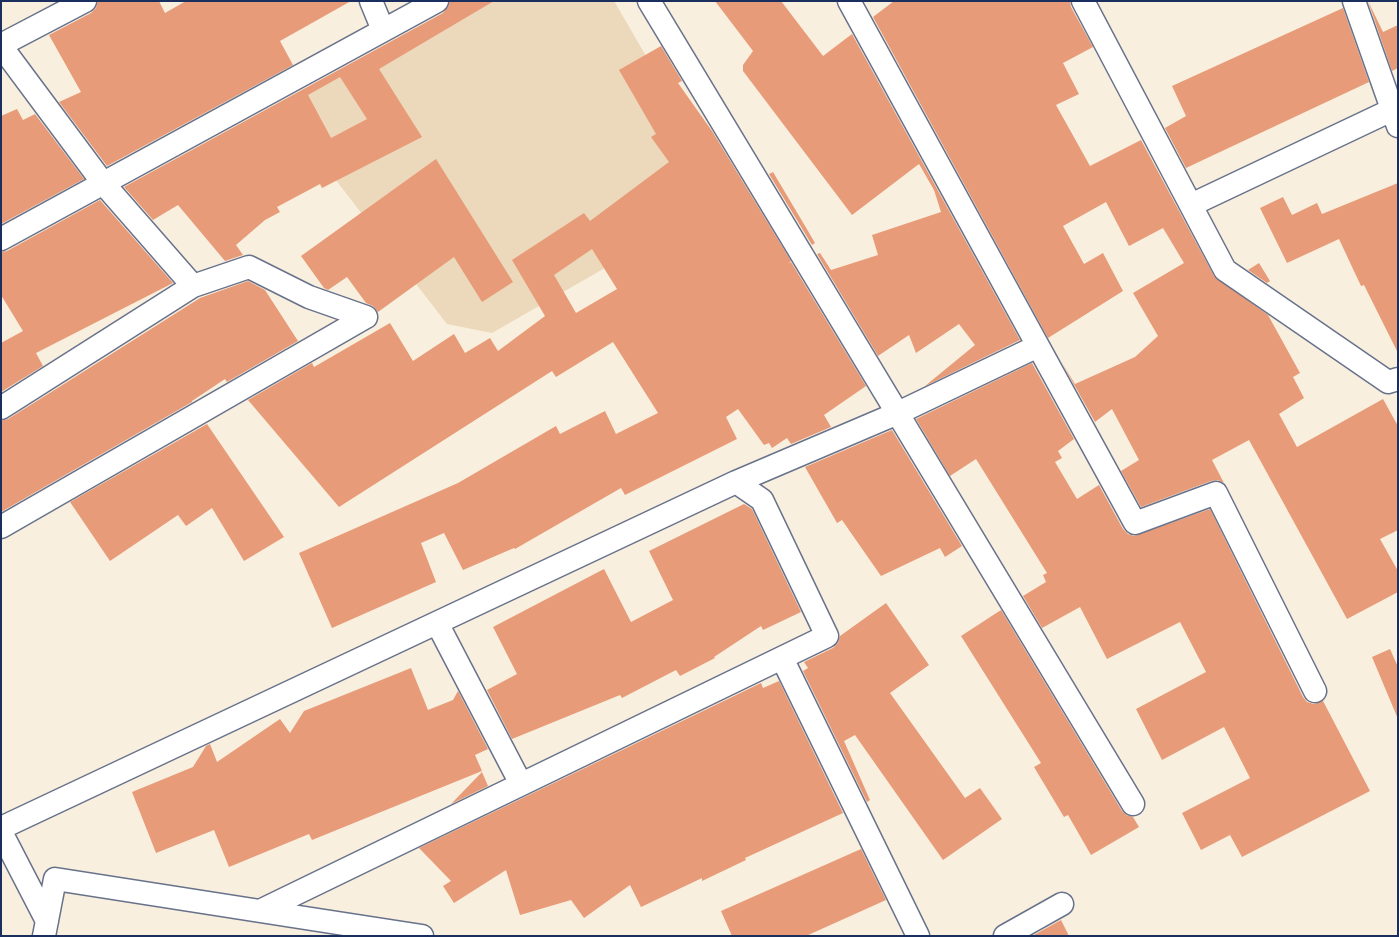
<!DOCTYPE html>
<html>
<head>
<meta charset="utf-8">
<style>
  body { margin:0 }
  #map { position:relative; width:1399px; height:937px; overflow:hidden; background:#f8efde; font-family:"Indie Flower",sans-serif }
  canvas { display:block }
  .frame { position:absolute; inset:0; border:2px solid #1b2f5e; pointer-events:none }
</style>
</head>
<body>
<div id="map">
<canvas width="1399" height="937"></canvas>
<div class="frame"></div>
</div>
<script>
const c = document.querySelector('canvas').getContext('2d');
c.lineJoin = 'round';
function fill(path, color) { c.fillStyle = color; c.fill(path, 'evenodd'); }
function strokePath(path, color, width, dash) { c.strokeStyle = color; c.lineWidth = width; c.lineCap = dash ? 'butt' : 'round'; c.setLineDash(dash || []); c.stroke(path); }
const built = new Path2D(`
  M471,1H614L728,197L492,333L447,324L278,105Z`);
const building = new Path2D(`
  M98,1H159L165,13L186,1H351L280,41L293,65L107,166L59,102L81,92L49,35L91,13L96,8Z
  M450,1H494L379,69L422,137L322,188L320,184L277,207L280,212L265,220L236,245L243,255L225,261L178,205L153,220L124,187L443,13L448,7ZM340,77L367,119L331,138L308,95Z
  M715,1H781L823,56L852,34L1020,340L925,386L975,345L959,324L916,353L909,335L878,356L817,254L820,253L831,270L878,255L872,235L941,212L934,190L919,164L852,215L743,71V65L753,51Z
  M894,1H1070L1071,7L1093,47L1063,63L1079,94L1056,105L1090,166L1141,140L1214,276L1268,315L1300,373L1293,377L1304,398L1279,414L1297,447L1383,399L1398,426V530L1380,539L1398,571V592L1347,619L1249,440L1212,460L1224,483L1218,480L1211,481L1141,507L1121,471L1139,460L1112,409L1095,422L1062,363L1075,384L1135,357L1158,336L1133,293L1184,263L1163,228L1129,246L1106,202L1063,226L1084,264L1103,253L1123,291L1048,338L873,17Z
  M1368,1L1383,32L1398,25V68L1392,71Z
  M1343,8L1369,82L1186,168L1165,128L1186,116L1172,86Z
  M661,46L682,81L678,83L712,131L791,261L788,264L791,262L866,386L824,415L831,427L791,444L787,438L772,448L769,443L764,445L738,409L726,417L737,439L625,495L621,488L515,549L514,548L463,570L444,533L421,543L436,582L332,628L299,553L458,483L556,426L560,434L605,411L616,434L658,413L613,342L556,377L552,371L339,507L248,400L312,363L314,367L390,323L413,361L454,334L465,353L490,338L498,351L545,316L512,260L584,213L590,221L669,162L651,137L656,134L619,70ZM592,249L617,289L576,313L554,275Z
  M17,109L23,120L35,114L84,179L1,224V116Z
  M436,159L513,282L482,302L454,257L378,312L373,306L366,303L347,277L328,290L324,288L301,256Z
  M773,172L808,231L815,243L812,245L769,174Z
  M1398,183V353L1364,285L1361,286L1339,239L1287,263L1260,208L1283,197L1292,215L1317,203L1322,214Z
  M100,200L173,283L36,353L43,366L1,392V343L23,331L1,295V252L7,251Z
  M1259,263L1270,281L1267,283L1248,270Z
  M248,281L265,290L298,341L227,382L225,379L192,401V402L1,512V421L8,419L56,389L200,298Z
  M1032,363L1074,439L1058,451L1062,458L1055,462L1077,499L1099,485L1123,529L1128,534L1134,536L1210,509L1303,697L1307,702L1314,704L1323,701L1370,791L1242,857L1230,835L1201,850L1182,813L1250,778L1224,727L1162,760L1136,709L1206,672L1180,622L1107,659L1080,607L1042,628L1023,596L1046,582L1043,575L1047,573L976,459L950,476L916,419Z
  M207,424L284,537L244,561L212,508L186,526L178,515L110,561L70,502Z
  M892,430L962,546L945,557L940,548L881,576L842,520L837,523L805,467Z
  M744,504L752,509L801,612L763,630L761,626L714,657L715,658L680,676L676,670L622,698L620,695L512,739L487,690L517,674L493,627L604,569L631,622L673,600L649,551Z
  M886,603L929,665L890,693L965,798L980,788L1002,819L943,860L855,735L844,741L870,800L867,802L803,671L808,668L804,662L833,648L838,643L840,636Z
  M1001,610L1122,811L1126,815L1133,817L1139,827L1091,855L1068,815L1064,817L1034,767L1041,763L961,636Z
  M1390,649L1398,667V719L1372,657Z
  M411,668L428,710L453,700L458,691L488,749L475,755L482,771L312,840L309,834L229,867L214,830L156,853L132,792L193,767L206,746L210,744L217,762L280,719L290,733L304,711Z
  M779,681L843,813L745,858L746,860L702,881V878L641,907L630,885L584,918L571,900L520,915L506,870L454,903L443,886L451,881L419,848L761,683L763,688Z
  M482,772L488,786L451,804Z
  M861,849L886,900L806,936H732L721,911Z
  M1061,920L1069,936H1032Z`);
const minor = new Path2D(`
  M371,1L383,30
  M649,1L1133,804
  M849,1L1135,523L1216,493L1315,691
  M1083,1L1225,270L1388,382L1398,379
  M1354,1L1398,126
  M1,45L85,1
  M1,46L103,183L193,286L1,408
  M1191,205L1398,107
  M1,239L437,1
  M193,286L249,267L309,297L366,317
  M736,482L898,413L1038,346
  M1,527L366,317
  M437,623L521,784
  M782,658L918,936
  M1,828L736,482L762,500L827,636L260,911L55,879L44,936
  M1,832L47,921
  M260,911L422,936
  M1005,936L1062,904`);
fill(built, '#ecd8ba');
fill(building, '#e89b78');
strokePath(minor, '#68728b', 25);
strokePath(minor, '#fff', 22);
</script>
</body>
</html>
